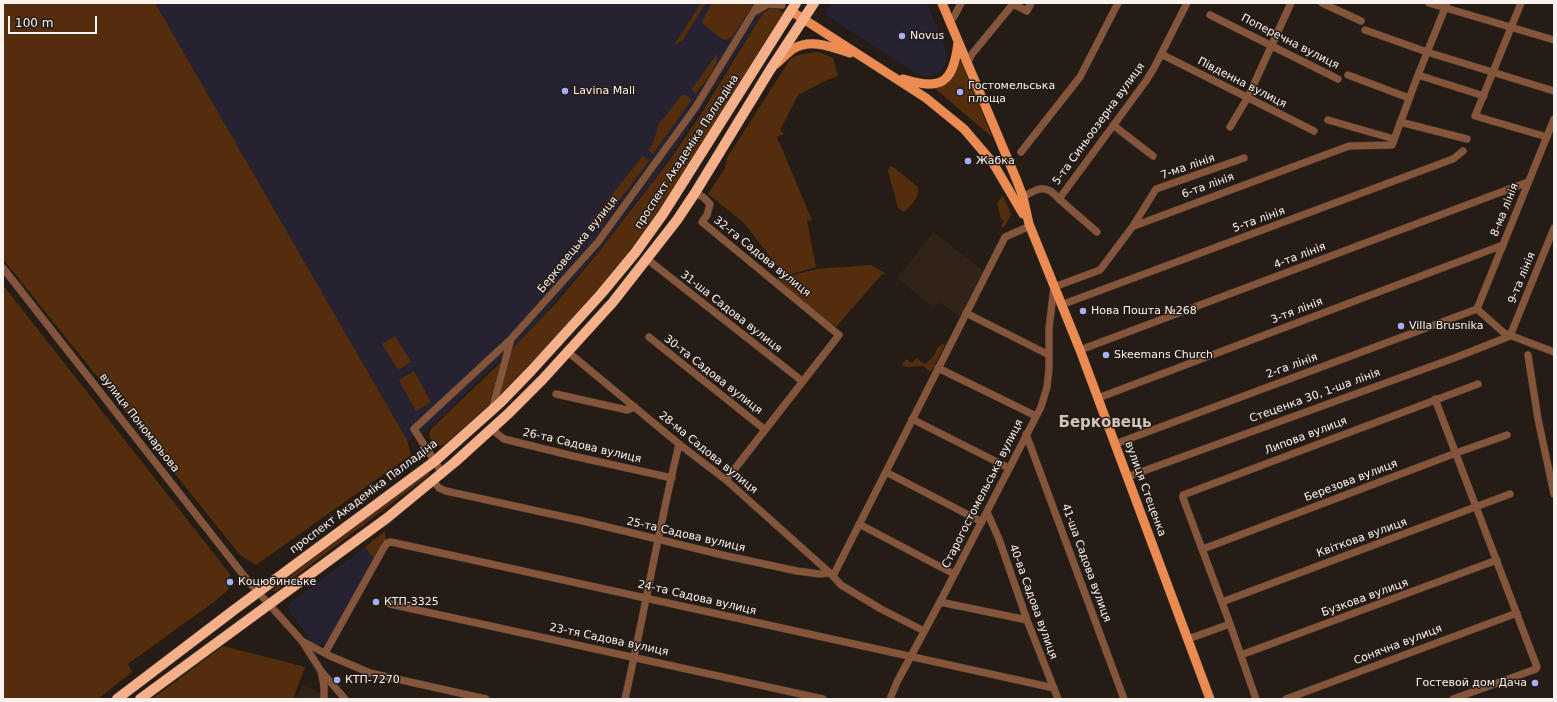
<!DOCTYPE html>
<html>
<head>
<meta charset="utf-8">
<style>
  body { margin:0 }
  #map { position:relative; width:1557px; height:702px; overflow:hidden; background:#251c15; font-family:"DejaVu Sans",sans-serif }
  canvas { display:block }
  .frame { position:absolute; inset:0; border:4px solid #f9f2ee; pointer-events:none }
  .scale { position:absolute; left:8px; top:16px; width:89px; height:18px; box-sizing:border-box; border:2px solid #f9f2ee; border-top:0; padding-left:5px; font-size:12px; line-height:14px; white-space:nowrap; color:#f9f2ee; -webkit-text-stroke:3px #251c15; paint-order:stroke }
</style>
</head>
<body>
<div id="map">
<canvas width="1557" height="702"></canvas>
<div class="frame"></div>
<div class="scale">100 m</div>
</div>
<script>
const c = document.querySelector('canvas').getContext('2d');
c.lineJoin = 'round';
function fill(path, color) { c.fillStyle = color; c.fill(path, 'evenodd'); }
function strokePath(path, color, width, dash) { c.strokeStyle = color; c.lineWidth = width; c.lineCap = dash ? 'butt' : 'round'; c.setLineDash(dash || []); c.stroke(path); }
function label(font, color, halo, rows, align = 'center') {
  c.font = font + ' "DejaVu Sans",sans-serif'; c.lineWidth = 3; c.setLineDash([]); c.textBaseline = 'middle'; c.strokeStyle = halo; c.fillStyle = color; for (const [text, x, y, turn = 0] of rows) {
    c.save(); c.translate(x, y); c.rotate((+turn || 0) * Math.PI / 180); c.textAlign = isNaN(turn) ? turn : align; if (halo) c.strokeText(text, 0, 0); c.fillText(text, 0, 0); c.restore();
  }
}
const commercial = new Path2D(`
  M155,3H769L667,162L602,247L529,332L426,432L407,440Z
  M832,3H927L946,50L947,58L944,67L939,72L934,75L926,76L919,75L824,14Z
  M365,547L373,558L327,643L320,645L313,643L289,611V606L293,601Z`);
const built = new Path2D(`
  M934,232L983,271L960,317L941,303L932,306L897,278Z
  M303,685L322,693L320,699H295Z`);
const green = new Path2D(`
  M3,3H155L407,440L411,455L256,565L240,555L3,259Z
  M701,3H706L682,41L674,45Z
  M712,3H754L732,37L726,40L719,37L703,24V20Z
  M771,8L778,9L784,13L660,209L620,263L577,314L498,398L512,349L557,302L597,254L669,161L699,117L763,13Z
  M819,52L833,58L838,76L827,80L798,95L780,130L784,134L777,137L812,220L807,221L816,267L785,276L744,223L708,194L725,168L727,158L789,61C797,53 808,53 819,52Z
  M717,54C719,68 704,82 696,93L691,90Z
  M961,60L992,137L933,87L954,74L959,61Z
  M683,94L692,99L653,154L648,150L652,145L659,124Z
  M643,156L649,161L601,225L598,227L593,226L589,223Z
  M890,166L893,167L917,186C922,195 911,206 904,212L898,208L888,171Z
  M1003,196L1011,214L1004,228L1001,226L1004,221L1001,219L997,203Z
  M871,265L885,273L884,275L882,274L836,327L833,324L832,325L773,280L817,269Z
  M3,285L230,574L228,590L215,601L128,664L132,672L98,699H3Z
  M395,336L411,362L398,370L382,344Z
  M943,344L945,345L931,372L923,366L905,367L902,365L906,359L912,363L916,358L925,364L933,357L938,347Z
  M501,362L489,405L444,445L436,446L431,440L429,434L431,429Z
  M414,371L431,402L416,411L399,380Z
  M428,472L430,473L428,476L276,591H273L277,586Z
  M385,531L386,538L373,558L365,547Z
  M223,646L305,667L293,699H152Z`);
const minor = new Path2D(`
  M1322,3L1361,21
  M1429,3L1554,40
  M1521,3L1475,116L1547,137
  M756,11L768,4L782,5
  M1210,15L1338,79
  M950,22L955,15L961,3
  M1365,30L1427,52L1554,91
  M1161,54L1314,131
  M967,64L972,54L1013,4L1027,11L1031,3
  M1348,75L1409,98
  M1418,75L1484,96
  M1328,120L1394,139
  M1400,122L1467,139
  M1113,125L1153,156
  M1230,127L1248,97L1291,3
  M1021,152L1080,77L1118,3
  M695,193L703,197L710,204L707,215L702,222L839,335L726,480
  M1023,197C1030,193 1040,186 1048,190C1052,191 1056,196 1059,199L1146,81L1154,68L1187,3
  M1059,199L1097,232
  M1134,226L1349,146L1392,145L1418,75L1447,3
  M647,259L802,381
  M3,268L248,581L302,641L321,671L324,686V699
  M1061,305L1453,159L1463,151
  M1477,309L1554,119
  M1477,309L1504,333L1554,352
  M966,313L1049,355
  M1510,336L1554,228
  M649,337L764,429
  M1080,350L1528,182
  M568,352L679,444L726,480L830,573
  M1528,355L1538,419L1554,494
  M938,368L1036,416
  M556,394L627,410L635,407
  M1098,398L1503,245
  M1435,399L1537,667L1536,669L1453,699
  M492,410L511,339
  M912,419L1009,468
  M491,429L504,439L573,456L672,478
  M1026,434L1124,699
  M1115,444L1477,309
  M886,472L982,522
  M442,473L414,429L511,339L598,242L695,108L759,3
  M1127,477L1457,357L1510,336
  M433,481L439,488L446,491L583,521L727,556L797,571L820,574L830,573L841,585L881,609L924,631
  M987,512L999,539L1027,620L1058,699
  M859,524L954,574
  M1203,549L1456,453L1507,435
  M833,576L1005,237L1030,226
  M940,602L1027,620
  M1222,602L1510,494
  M390,604L823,699
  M1230,624L1183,498V495L1478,384
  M1188,639L1230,624L1256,699
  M302,641L330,656L370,673L486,699
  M325,653L383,549L387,543L391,542L1054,688
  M1241,655L1497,560
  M321,671L345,699
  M625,699C644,614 659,528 679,444
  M890,699L897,682L940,602L1041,407L1047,387L1049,369V328L1054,287L1100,270L1133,226L1156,189L1244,158
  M1286,699L1517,613`);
const major = new Path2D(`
  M942,3L1017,181L1023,197L1029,224L1080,350L1210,699
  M791,11L926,98L964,129L993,163L1023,214
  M776,64C782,59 787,53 793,49C811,38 832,47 850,53
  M903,79C942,91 953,83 958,43`);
const highway = new Path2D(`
  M117,699L234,610L435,461L501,402L531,371L601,294L635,253L663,214L796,3
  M140,699L387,518L455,462L509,413L543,379L613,302L677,220L695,193L770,70L814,3`);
const markers = [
  [902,36,4,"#a5b1fc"],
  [565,91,4,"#a5b1fc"],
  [960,92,4,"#a5b1fc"],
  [968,161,4,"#a5b1fc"],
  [1083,311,4,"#a5b1fc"],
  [1401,326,4,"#a5b1fc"],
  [1106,355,4,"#a5b1fc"],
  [230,582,4,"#a5b1fc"],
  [376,602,4,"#a5b1fc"],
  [337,680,4,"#a5b1fc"],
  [1535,683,4,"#a5b1fc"]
];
const poiNames = [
  ["Novus",910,36],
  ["Гостомельська",968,86],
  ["площа",968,99],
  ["Lavina Mall",573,91],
  ["Жабка",976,161],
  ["Нова Пошта №268",1091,311],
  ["Villa Brusnika",1409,326],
  ["Skeemans Church",1114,355],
  ["Коцюбинське",238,582],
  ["КТП-3325",384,602],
  ["КТП-7270",345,680],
  ["Гостевой дом Дача",1527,683,"right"]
];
const streetNames = [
  ["Поперечна вулиця",1290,42,27],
  ["Південна вулиця",1242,83,27],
  ["5-та Синьоозерна вулиця",1099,124,-54],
  ["проспект Академіка Палладіна",687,152,-57],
  ["7-ма лінія",1188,167,-19],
  ["6-та лінія",1208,186,-20],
  ["8-ма лінія",1505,210,-68],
  ["5-та лінія",1259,220,-20],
  ["Берковецька вулиця",578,245,-51],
  ["4-та лінія",1300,256,-21],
  ["32-га Садова вулиця",762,257,39],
  ["9-та лінія",1522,278,-68],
  ["3-тя лінія",1297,311,-21],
  ["31-ша Садова вулиця",731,312,38],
  ["2-га лінія",1292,366,-20],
  ["30-та Садова вулиця",713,375,38],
  ["Стеценка 30, 1-ша лінія",1315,396,-20],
  ["вулиця Пономарьова",139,423,52],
  ["Липова вулиця",1306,436,-21],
  ["26-та Садова вулиця",582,446,13],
  ["28-ма Садова вулиця",708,453,39],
  ["Березова вулиця",1351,481,-21],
  ["вулиця Стеценка",1145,489,70],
  ["Старогостомельська вулиця",983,494,-63],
  ["проспект Академіка Палладіна",364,497,-37],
  ["25-та Садова вулиця",686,535,13],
  ["Квіткова вулиця",1362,538,-20],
  ["41-ша Садова вулиця",1086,563,70],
  ["24-та Садова вулиця",697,598,13],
  ["Бузкова вулиця",1365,598,-20],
  ["40-ва Садова вулиця",1033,602,70],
  ["23-тя Садова вулиця",609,640,12],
  ["Сонячна вулиця",1398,645,-21]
];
const districtNames = [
  ["Берковець",1105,423]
];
fill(commercial, '#272231');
fill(built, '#322319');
fill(green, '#542d0c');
strokePath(minor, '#3e362f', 8);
strokePath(major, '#3e362f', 10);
strokePath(highway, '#3e362f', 11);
strokePath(minor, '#84553b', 7);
strokePath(major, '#eb8b52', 9);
strokePath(highway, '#f6b089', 10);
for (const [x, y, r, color] of markers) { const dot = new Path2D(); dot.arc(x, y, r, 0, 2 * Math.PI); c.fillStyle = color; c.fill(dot); strokePath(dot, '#251c15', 1.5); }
label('11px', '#f9f2ee', '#251c15', poiNames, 'left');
label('11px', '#f9f2ee', '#251c15', streetNames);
label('bold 15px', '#d1c4bb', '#251c15', districtNames);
</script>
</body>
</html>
